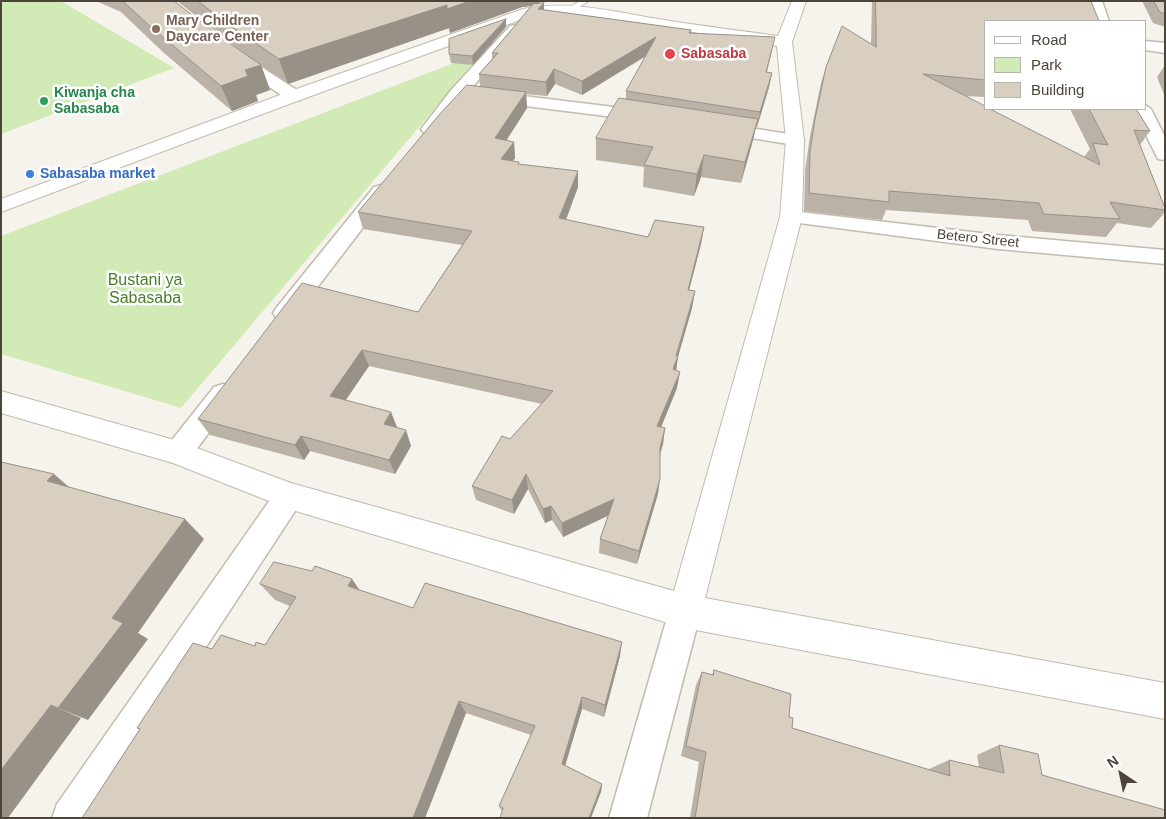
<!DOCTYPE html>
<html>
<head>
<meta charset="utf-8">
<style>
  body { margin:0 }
  #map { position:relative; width:1166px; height:819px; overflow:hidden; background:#f6f3ec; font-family:Arial,sans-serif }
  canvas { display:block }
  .frame { position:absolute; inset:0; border:2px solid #4b4439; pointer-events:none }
  .legend { position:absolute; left:984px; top:20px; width:162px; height:90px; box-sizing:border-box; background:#fff; border:1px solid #b7b4b0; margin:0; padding:6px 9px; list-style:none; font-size:15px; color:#4b4439 }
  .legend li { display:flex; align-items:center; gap:10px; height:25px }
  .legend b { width:25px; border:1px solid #b7b4b0 }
  .north { position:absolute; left:1096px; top:749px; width:50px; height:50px; -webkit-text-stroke:4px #fff; paint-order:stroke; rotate:326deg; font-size:14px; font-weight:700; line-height:20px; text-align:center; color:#4b4439 }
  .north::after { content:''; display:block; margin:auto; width:18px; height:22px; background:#4b4439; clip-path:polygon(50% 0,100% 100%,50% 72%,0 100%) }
</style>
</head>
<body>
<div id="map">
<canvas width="1166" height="819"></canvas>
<div class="frame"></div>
<ul class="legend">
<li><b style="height:6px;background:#fff"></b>Road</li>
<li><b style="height:14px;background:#d2eab5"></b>Park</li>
<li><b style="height:14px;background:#d8cfc1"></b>Building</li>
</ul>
<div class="north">N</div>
</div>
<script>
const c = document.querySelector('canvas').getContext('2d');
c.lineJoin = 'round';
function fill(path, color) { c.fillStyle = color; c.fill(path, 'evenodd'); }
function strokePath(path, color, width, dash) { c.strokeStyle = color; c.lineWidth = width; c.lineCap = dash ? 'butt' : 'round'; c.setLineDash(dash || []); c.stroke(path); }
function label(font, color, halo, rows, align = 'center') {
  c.font = font + ' Arial,sans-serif'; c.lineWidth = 5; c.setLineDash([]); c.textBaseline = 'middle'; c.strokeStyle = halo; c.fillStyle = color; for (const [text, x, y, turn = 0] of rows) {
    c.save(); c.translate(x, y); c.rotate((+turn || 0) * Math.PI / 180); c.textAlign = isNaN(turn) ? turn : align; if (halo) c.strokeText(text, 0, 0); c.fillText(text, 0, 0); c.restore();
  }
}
const green = new Path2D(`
  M1,1H61L174,68L1,134Z
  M474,62L181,408L1,354V236L454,63Z`);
const service = new Path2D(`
  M580,1H589L571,12L564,10Z`);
const minor = new Path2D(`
  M1088,1H1102L1109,21H1095Z
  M515,25L520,26L522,29L520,32L464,97L436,133L430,134L424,133L421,129L452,89L510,26Z
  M1145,41L1165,43V53L1145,50Z
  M236,52L241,54L300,92L302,96L300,100H288L231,60L228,57L231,54Z
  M491,92L646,111L652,112L655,116L652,120L646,121L485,101L483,97L485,93Z
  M1145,105L1151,109L1165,137V160L1158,159L1133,109H1145Z
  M719,123L795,135L801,136L804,140L801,144L795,145L713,132L710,128L713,124Z
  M381,185L388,187L391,191L293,319L285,321L277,319L273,313L277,307L374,187Z
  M791,211L998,235L1165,250V264L998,249L784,221L781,217L784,213Z
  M223,384L232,387L236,394L232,401L188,461L178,464L168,461L164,453L168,445L214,387Z
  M289,483L299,487L303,496L299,505L94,818H52L57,804L279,487Z
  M685,595L696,600L701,611L647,818H609L669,611L674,600Z`);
const tertiary = new Path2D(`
  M792,1H806L792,42L804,140L802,217L705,598L1165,683V719L685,628L289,509L173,463L1,413V391L178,441L291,483L674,591L780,217L786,140L777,46L627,21L551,13L531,16L300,100L1,212V199L288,92L523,9C565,0 611,11 652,18C694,25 736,30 778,36Z`);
const wall = new Path2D(`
  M96,1H174L222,38L242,52L177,1H539L540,3L544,10L691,30V33L772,51L767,72L772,73L769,87L757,127H756L753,140L741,183L701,177L694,196L643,187L644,167L596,160V138L626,99V91L645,57L582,95L555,84L547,96L526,94L527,108L506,141L514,142L515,158L513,161L520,165L578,187L566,220L648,237L704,227L701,244L689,290L695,291L692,308L678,356L676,370L677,388L661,427L665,428L663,444L660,455L658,494L637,564L599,553L600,539L608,516L563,537L552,520L545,523L528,489L514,514L476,500L472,486L510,439L542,404L369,366L346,400L397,427V428L411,446L395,474L310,451L304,460L210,435L198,419L418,312L462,245L363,229L358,212L480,86L479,74L492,59V53L531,6L522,7L450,33L449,28L288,84L261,65L270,90L256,95L258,101L232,111L164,53L121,12Z
  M872,1H1091L985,21V97L964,96L1084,157L1090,149L1070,109H1136L1150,131L1140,145L1165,208V212L1151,228L1117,223L1106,237L1032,231L1028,220L886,210L882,220L804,211L805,170L810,136L821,83L826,67L871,44Z
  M1142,1H1165V27L1153,23Z
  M506,19V27L473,65L451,63L449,54Z
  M1165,65V97L1157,77Z
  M260,584L359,590L413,608L620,656L604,717L582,709L565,765L602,784L601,792L502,811L499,806L531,735L466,713L425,818H82L212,649L265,645L290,606L275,600Z
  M714,670L789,717L792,728L929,770V769L949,760L979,767L977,755L999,745L1042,775L1165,818H690L699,762L681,756L696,685L702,672L712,675Z`);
const shadedWall = new Path2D(`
  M470,1H539L540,5L522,7L450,33L449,28L288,84L279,59L447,5Z
  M544,3V16L538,9Z
  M506,19V27L473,65L472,56Z
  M656,37L655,50L582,95V81Z
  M261,65L270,90L256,95L258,101L232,111L221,86L245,70Z
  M554,69L555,84L547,96L546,82Z
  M772,73L769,87L757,127L760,112Z
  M526,92L527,108L497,155L495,138Z
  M758,119L753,140L741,183L745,162Z
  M514,142L515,158L502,175L501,159Z
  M704,155L701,177L694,196L697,174Z
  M578,171V187L560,235L559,218Z
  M704,227L701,244L685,306L688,290Z
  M695,291L692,308L678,357V356L676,372L673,369Z
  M362,350L369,366L338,411L330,396Z
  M680,372L677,388L655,442L657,426Z
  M391,412L397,427L390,440L384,424Z
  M665,428L663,444L657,463L660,448Z
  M406,430L411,446L395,474L389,460Z
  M301,436L310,451L304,460L295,445Z
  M54,474L78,495L47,481Z
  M526,474L528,489L514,514L512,500Z
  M660,479L658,494L637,564L639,551Z
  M614,499L613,513L563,537L562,523Z
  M551,506L552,520L545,523L543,509Z
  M185,519L204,539L138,633L148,639L88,720L58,708L112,618Z
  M352,579L363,595L348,586Z
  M622,642L620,656L604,717L605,705Z
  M582,697V709L563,773L562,764Z
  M459,701L466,713L425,818H413Z
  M51,705L81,718L8,818H1V770Z
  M602,784L601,792L591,818H589Z`);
const building = new Path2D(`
  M123,1H174L222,38L261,65L245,70L248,76L221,86L152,28Z
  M198,1H470L447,9V5L279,59L235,29Z
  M876,1H1091L1099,21H985V80L923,74L985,106V109H990L1100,165L1093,143L1108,145L1089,109H1136L1150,131L1134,130L1165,208V210L1110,202L1120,219L1044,214L1039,203L889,191V202L809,193L810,152L815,119L826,67L842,26L876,47Z
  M1154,1H1165V14L1160,12Z
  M544,3L538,9L691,30L689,33L775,37L766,72L772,73L760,112L626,91L656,37L582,81L554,69L546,82L479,74L498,53H492L533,4Z
  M506,19L472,56L449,54V39Z
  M467,85L526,92L495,138L514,142L501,159L519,162L518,164L578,171L559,218L648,237L655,220L704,227L688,290L695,291L676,356H678L673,369L680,372L657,426L665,428L660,448V479L639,551L600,539L614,499L562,523L551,506L543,509L526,474L512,500L472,486L502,436L510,439L553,391L362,350L330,396L391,412L384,424L406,430L389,460L301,436L295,445L198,419L302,283L418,312L472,231L358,212L439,115Z
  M619,98L758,119L745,162L704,155L697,174L644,165L653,147L596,138Z
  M1,462L54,474L47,481L185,519L112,618L123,623L58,708L51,705L1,770Z
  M274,562L312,571L315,566L352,579L348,586L413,608L425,583L622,642L605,705L582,697L562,764L602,784L589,818H500L503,808L499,806L535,726L459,701L413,818H82L140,729L137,728L193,643L212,649L221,635L255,646L256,642L265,645L296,597L260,584Z
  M714,670L791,694L789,717L793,718L792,728L950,776L949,760L1004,773L999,745L1038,754L1042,775L1165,810V818H695L706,752L686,746L702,672L713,675Z`);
const markers = [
  [156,29,5,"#8d6e63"],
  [670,54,6,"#e0444e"],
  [44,101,5,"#2e9e5b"],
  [30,174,5,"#3f7fe0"]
];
const farEducationnames = [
  ["Mary Children",166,21],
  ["Daycare Center",166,37]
];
const farHealthnames = [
  ["Sabasaba",681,54]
];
const farLeisurenames = [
  ["Kiwanja cha",54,93],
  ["Sabasaba",54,109]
];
const farShopnames = [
  ["Sabasaba market",40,174]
];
const farStreetnames = [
  ["Betero Street",978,239,6]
];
const parkNames = [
  ["Bustani ya",145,281],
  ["Sabasaba",145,299]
];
fill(green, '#d2eab5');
strokePath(service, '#c2bbae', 2);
strokePath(minor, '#c2bbae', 3);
strokePath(tertiary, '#c2bbae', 2);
fill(service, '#fff');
fill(minor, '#fff');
fill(tertiary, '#fff');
fill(wall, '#bab2a6');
fill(shadedWall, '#979187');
fill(building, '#d8cfc1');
strokePath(building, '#979187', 1);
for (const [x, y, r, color] of markers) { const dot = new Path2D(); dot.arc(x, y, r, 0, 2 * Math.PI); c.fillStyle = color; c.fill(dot); strokePath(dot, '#fff', 2); }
label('bold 14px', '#785e54', '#fff', farEducationnames, 'left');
label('bold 14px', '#be3a42', '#fff', farHealthnames, 'left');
label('bold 14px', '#27864d', '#fff', farLeisurenames, 'left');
label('bold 14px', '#366cbe', '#fff', farShopnames, 'left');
label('14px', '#4b4439', '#fff', farStreetnames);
label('16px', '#4a7f2a', '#fff', parkNames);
</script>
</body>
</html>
